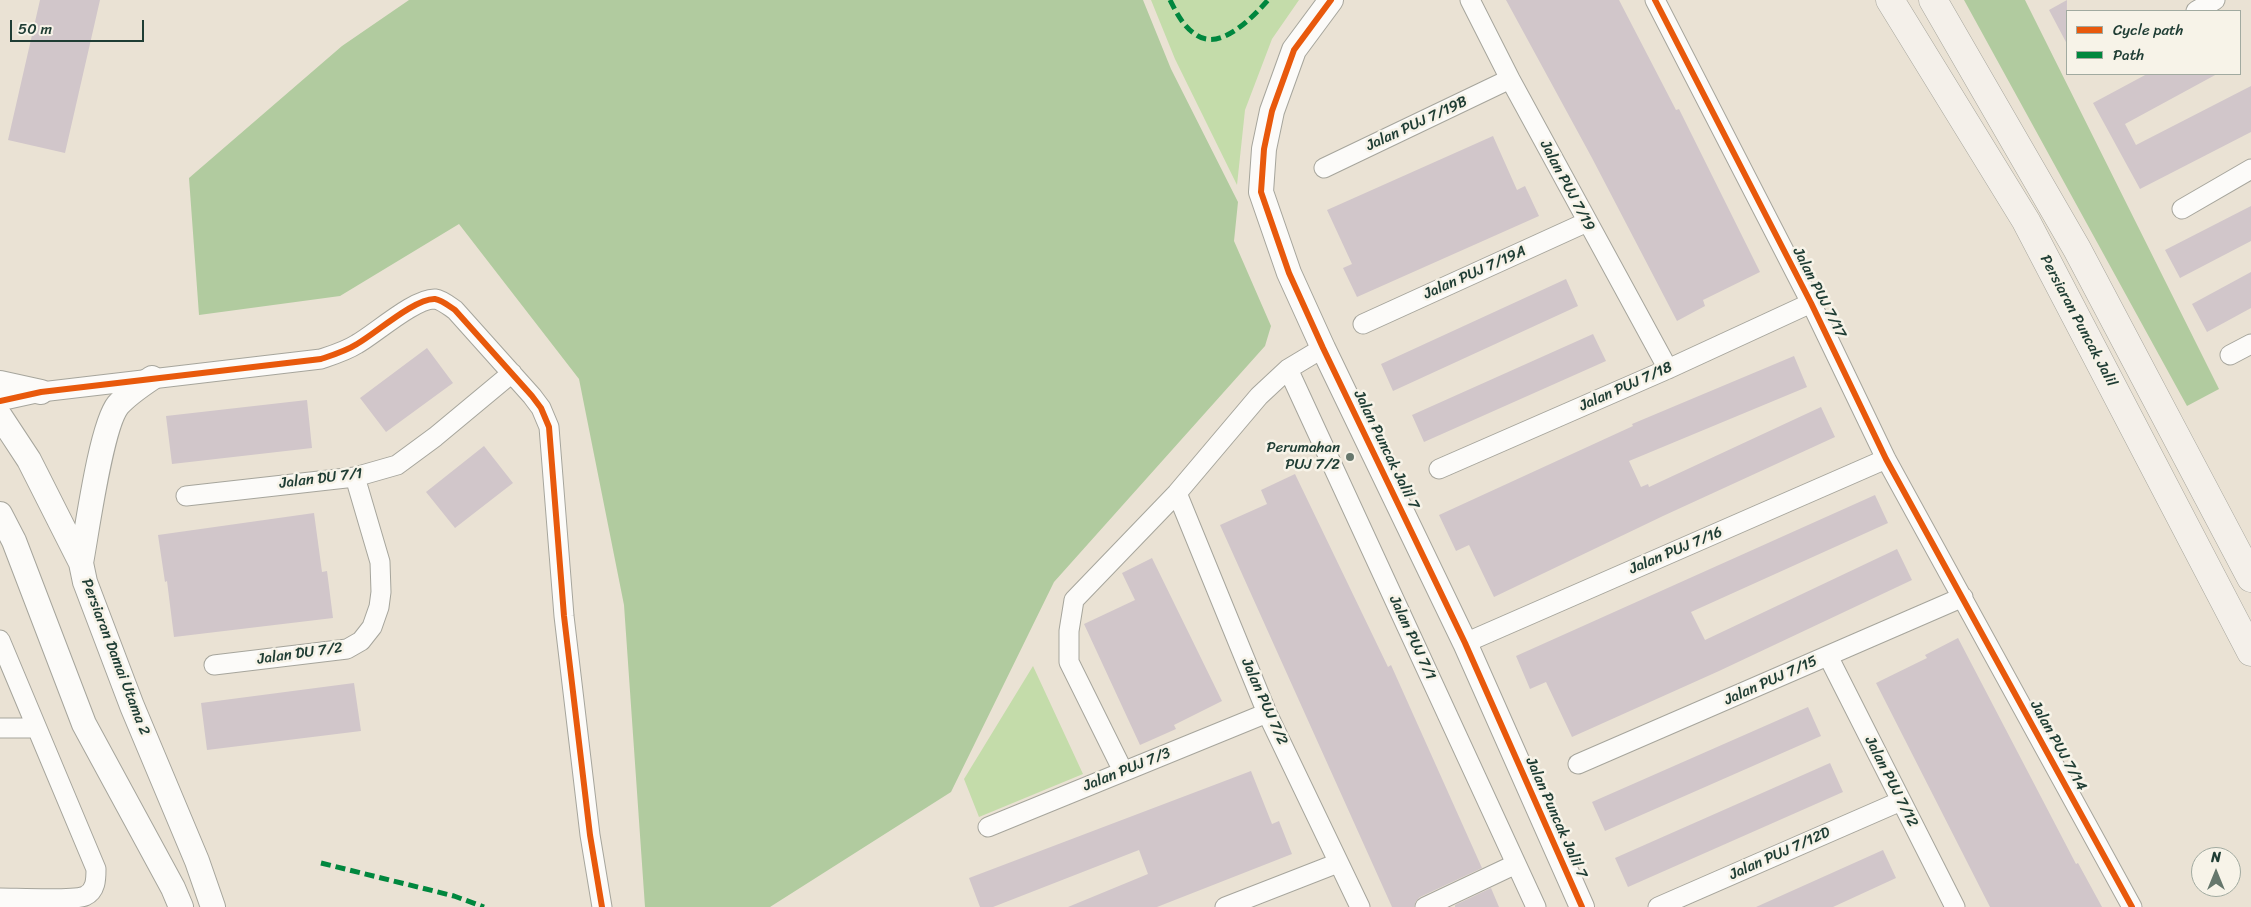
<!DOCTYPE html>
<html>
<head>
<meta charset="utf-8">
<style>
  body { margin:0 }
  #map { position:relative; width:2251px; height:907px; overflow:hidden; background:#eae2d4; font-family:Sriracha,sans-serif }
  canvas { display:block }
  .legend { position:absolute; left:2066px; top:10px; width:175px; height:65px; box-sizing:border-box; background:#f7f3e8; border:1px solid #a1aaa0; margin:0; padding:6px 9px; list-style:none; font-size:15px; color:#1f3d34 }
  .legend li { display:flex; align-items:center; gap:10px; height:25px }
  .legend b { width:25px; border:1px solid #a1aaa0 }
  .north { position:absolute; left:2191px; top:847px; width:50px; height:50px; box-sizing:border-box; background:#f7f3e8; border:1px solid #a1aaa0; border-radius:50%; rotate:0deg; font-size:14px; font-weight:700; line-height:20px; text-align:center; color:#1f3d34 }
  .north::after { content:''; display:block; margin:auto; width:18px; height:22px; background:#66776c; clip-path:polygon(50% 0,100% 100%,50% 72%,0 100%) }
  .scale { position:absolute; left:10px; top:20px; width:134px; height:22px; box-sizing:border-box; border:2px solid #1f3d34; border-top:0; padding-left:6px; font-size:15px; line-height:18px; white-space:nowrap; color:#1f3d34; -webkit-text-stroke:4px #f7f3e8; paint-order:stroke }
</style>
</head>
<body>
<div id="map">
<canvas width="2251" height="907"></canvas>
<ul class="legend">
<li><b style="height:6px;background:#e8590c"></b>Cycle path</li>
<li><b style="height:6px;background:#00873e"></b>Path</li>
</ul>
<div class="north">N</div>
<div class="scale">50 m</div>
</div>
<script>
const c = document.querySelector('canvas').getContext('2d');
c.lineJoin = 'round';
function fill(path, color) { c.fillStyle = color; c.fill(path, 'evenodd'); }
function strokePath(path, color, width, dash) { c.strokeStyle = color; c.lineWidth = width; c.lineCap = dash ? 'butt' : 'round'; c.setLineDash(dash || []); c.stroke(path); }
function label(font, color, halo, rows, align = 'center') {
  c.font = font + ' Sriracha,sans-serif'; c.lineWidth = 5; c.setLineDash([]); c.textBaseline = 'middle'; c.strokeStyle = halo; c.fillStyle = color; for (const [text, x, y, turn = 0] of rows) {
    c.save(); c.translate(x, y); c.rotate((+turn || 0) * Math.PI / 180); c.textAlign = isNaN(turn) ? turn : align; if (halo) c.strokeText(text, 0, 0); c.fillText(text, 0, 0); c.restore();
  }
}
const green = new Path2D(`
  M1151,0H1299L1272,39L1245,110L1237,185L1175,59Z
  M1033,666L1083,774L979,817L964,779Z`);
const forest = new Path2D(`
  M409,0H1143L1171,69L1238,202L1234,241L1271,326L1265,346L1054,582L951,792L770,907H645L624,605L579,379L459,224L340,296L199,315L189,178L342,46Z
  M1964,0H2025L2219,389L2187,406Z`);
const building = new Path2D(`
  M40,0H100L65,153L8,140Z
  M1506,0H1619L1676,110L1679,109L1760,272L1703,300L1705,306L1677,321L1592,158Z
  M2067,0V44L2049,10Z
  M2147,74H2217L2125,124L2136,145L2251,86V132L2140,189L2093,103Z
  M1493,136L1517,190L1525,186L1539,216L1357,297L1343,268L1352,264L1327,210Z
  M2251,206V241L2180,278L2165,250Z
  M2251,272V308L2207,332L2192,304Z
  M1566,279L1578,306L1393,391L1381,364Z
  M1593,334L1606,361L1424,442L1412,415Z
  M427,348L453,383L386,432L360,398Z
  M1794,356L1807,387L1629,461L1641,487L1648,484L1649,487L1821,407L1835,437L1663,516L1494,597L1469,545L1456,551L1439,515L1633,426L1632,424Z
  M307,400L312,448L172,464L166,416Z
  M484,446L513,483L455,528L426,492Z
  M1295,474L1388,667L1391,665L1482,868L1420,897L1416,901L1414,907H1392L1220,525L1267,504L1261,490Z
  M1875,495L1888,523L1691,612L1705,640L1897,549L1912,580L1719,671L1572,737L1546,682L1530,689L1516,656Z
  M314,513L322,572L327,571L333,618L174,637L167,581L165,582L158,535Z
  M1152,558L1222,701L1174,725L1176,729L1140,745L1084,624L1135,600L1122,573Z
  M1958,638L2076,864L2078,863L2102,907H1990L1876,683L1927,658L1925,655Z
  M354,683L361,731L207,750L201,703Z
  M1808,707L1821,736L1605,831L1592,802Z
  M1830,763L1843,792L1628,887L1615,858Z
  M1251,771L1272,824L1279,821L1292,854L1157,907H1068L1148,874L1139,850L993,907H980L969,878Z
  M1883,850L1896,878L1833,907H1756Z
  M1491,888L1499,907H1455V905Z`);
const minor = new Path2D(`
  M1470,0L1510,79L1668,369
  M1655,0L1811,303L1886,459L2132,907
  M2196,11L2215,0
  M1324,168L1510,79
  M2182,209L2251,169
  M1363,324L1587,222
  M2230,355L2251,344
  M1288,369L1536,907
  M0,401L41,392L321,359C333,355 346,351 357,344C375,334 415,298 435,299C442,300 449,306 455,310L532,396L541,408L549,427L564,616L590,835L602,907
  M1439,469L1668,369L1811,303
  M1177,493L1267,713L1360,907
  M186,496L355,477L397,465L435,437L512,373
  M0,640L96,869C96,879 96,891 85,896C73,901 17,898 0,898
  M1465,643L1886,459
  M1828,656L1955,907
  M214,665L347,649L361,641L372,627L379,607L381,592L380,562L355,477
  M0,728H36
  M1578,764L1963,597
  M1123,771L1069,662V631L1074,600L1177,493L1259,396L1288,369L1323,348
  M988,827L1267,713
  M1225,907L1338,863
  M1425,907L1516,864
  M1658,907L1901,801`);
const tertiary = new Path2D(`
  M1331,0L1294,50L1272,111L1264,149L1261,192L1289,273L1323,348L1465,643L1582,907
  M0,383L41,392
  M0,416L29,460L81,563L85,582L132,706L197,861L213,907
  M0,514L14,541L84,724L173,888L181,907
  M81,563C87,531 101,426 118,405C128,394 140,386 152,378`);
const secondary = new Path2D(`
  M1890,0L2026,221L2251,652
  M1933,0L2077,249L2251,578`);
const quiet = new Path2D(`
  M1170,0C1176,12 1183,26 1195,34C1219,53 1253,17 1268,0
  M321,863L454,896L484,907`);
const cycleway = new Path2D(`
  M1331,0L1294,50L1272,111L1264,149L1261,192L1289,273L1323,348L1465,643L1582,907
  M1655,0L1811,303L1886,459L2132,907
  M0,401L41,392L321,359C333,355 346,351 357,344C375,334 415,298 435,299C442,300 449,306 455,310L532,396L541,408L549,427L564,616L590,835L602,907`);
const markers = [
  [1350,457,5,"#66776c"]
];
const streetNames = [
  ["Jalan PUJ 7/19B",1417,124,-25],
  ["Jalan PUJ 7/19",1567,186,62],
  ["Jalan PUJ 7/19A",1475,273,-24],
  ["Jalan PUJ 7/17",1819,293,63],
  ["Persiaran Puncak Jalil",2078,321,62],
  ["Jalan PUJ 7/18",1626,387,-24],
  ["Jalan Puncak Jalil 7",1386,450,64],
  ["Jalan DU 7/1",321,479,-7],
  ["Jalan PUJ 7/16",1676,551,-23],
  ["Jalan PUJ 7/1",1412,638,65],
  ["Jalan DU 7/2",300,654,-8],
  ["Persiaran Damai Utama 2",115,657,69],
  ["Jalan PUJ 7/15",1771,681,-24],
  ["Jalan PUJ 7/2",1264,702,66],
  ["Jalan PUJ 7/14",2058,746,61],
  ["Jalan PUJ 7/3",1127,770,-22],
  ["Jalan PUJ 7/12",1891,782,63],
  ["Jalan Puncak Jalil 7",1556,818,66],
  ["Jalan PUJ 7/12D",1780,854,-24]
];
const poiNames = [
  ["Perumahan",1340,448],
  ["PUJ 7/2",1340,465]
];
fill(green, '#c4dcaa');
fill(forest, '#b1cb9f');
fill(building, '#d1c6ca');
strokePath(minor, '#a6a59c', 21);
strokePath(tertiary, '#a6a59c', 26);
strokePath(secondary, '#a6a59c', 29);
strokePath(minor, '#fcfbf9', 19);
strokePath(tertiary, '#fcfbf9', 24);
strokePath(secondary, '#f4f0ea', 28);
strokePath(quiet, '#00873e', 5, [10, 5]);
strokePath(cycleway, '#e8590c', 6);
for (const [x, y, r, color] of markers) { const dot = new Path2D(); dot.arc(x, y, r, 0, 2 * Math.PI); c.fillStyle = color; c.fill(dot); strokePath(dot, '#f7f3e8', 2); }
label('15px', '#1f3d34', '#f7f3e8', streetNames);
label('15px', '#1f3d34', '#f7f3e8', poiNames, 'right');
</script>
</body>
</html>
